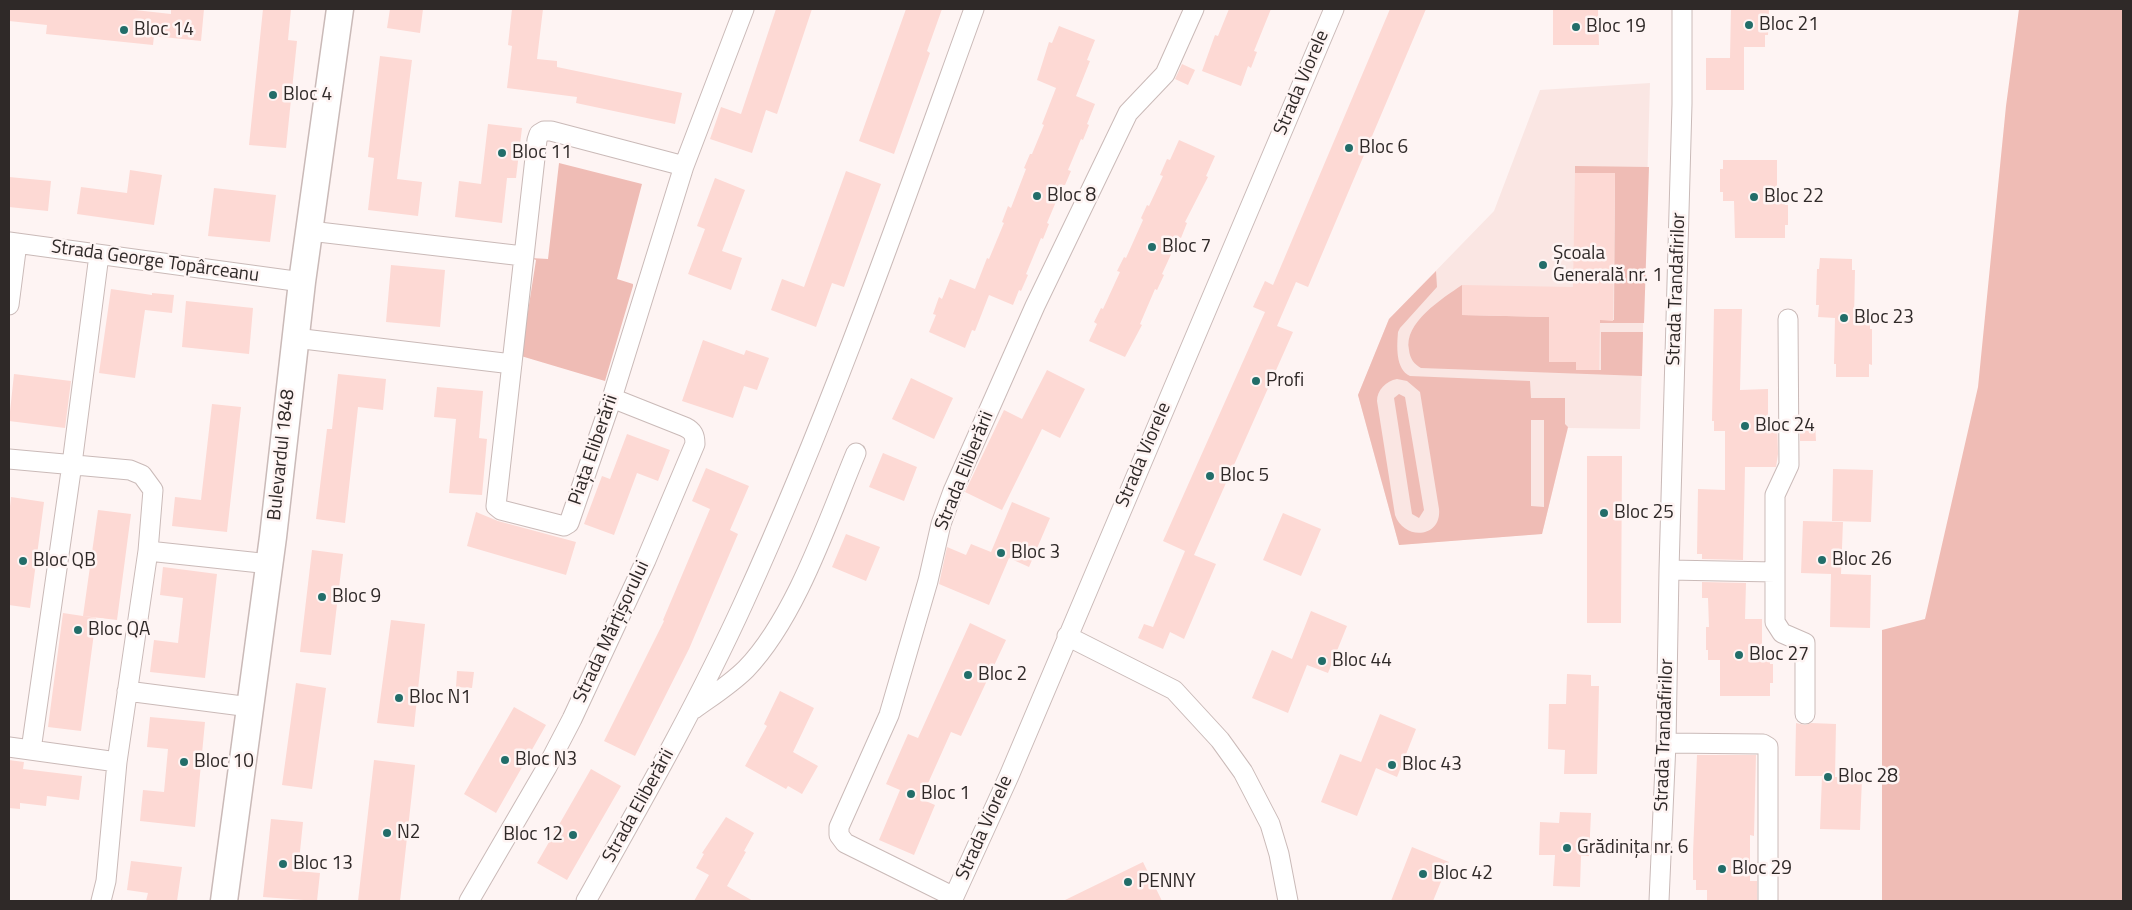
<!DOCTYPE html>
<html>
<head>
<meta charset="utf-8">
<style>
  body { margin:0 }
  #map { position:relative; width:2132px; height:910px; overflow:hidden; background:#fef4f3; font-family:"Titillium Web",sans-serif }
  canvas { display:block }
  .frame { position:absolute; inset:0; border:10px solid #2f2928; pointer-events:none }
</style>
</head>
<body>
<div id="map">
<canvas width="2132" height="910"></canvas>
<div class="frame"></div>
</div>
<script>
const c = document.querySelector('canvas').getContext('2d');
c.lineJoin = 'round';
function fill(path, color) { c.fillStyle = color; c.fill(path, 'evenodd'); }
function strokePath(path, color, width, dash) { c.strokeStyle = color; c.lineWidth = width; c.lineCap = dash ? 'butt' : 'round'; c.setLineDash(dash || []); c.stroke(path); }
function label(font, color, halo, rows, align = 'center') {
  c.font = font + ' "Titillium Web",sans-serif'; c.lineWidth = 5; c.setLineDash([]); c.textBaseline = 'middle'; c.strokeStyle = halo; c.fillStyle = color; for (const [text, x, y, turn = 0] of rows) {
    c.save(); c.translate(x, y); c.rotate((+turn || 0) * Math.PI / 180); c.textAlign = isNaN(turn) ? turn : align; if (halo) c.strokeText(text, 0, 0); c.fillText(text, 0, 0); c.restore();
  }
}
const built = new Path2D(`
  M1650,83L1640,429L1568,428L1542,534L1399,545L1358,395L1389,319L1494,211L1540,90Z`);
const green = new Path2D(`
  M2019,9H2123V901H1882V630L1925,619L1978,387L2006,106Z
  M559,163L642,184L617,279L633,284V286L605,381L521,356L536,260L531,258L548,259Z
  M1575,166L1649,167L1644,323H1600V320H1614L1615,173H1575Z
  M1436,271L1437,287L1400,328L1398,332C1397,345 1395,369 1410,376L1530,381L1531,398H1565V424L1568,427L1542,534L1399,545L1358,395L1389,319ZM1397,379L1407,381L1420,392L1439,509C1442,538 1404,541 1395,515L1377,401C1377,390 1386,381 1397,379ZM1531,420H1544V507L1531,506Z
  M1462,285V315L1549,317V362H1576L1577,370H1601V332H1643L1642,376L1421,368C1414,364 1410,359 1409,350C1403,323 1443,298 1462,285Z
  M1399,394L1405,397L1424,510L1419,518L1412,514L1394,398Z`);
const building = new Path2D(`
  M9,9H126L171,14V9H204L201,41L154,36L153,45L46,34L47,25L9,21Z
  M263,9H291L288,40L297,41L286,148L249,145Z
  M390,9H423L420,33L387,28Z
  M512,9H543L537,59L557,61V67L682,93L675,124L576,103L577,97L507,88L512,46L508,45Z
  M776,9H812L777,114L766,110L752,153L710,139L721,107L741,114Z
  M906,9H942L927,51L930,53L894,154L859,141Z
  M1229,9H1271L1254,51L1257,52L1251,68L1248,66L1241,86L1202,71L1215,35L1218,36Z
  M1390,9H1426L1308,287L1296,282L1277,326L1293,332L1194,555L1216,564L1184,639L1170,632L1163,649L1138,638L1144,624L1153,627L1185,551L1163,541L1265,312L1253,307L1265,281L1273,285Z
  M1553,9H1598L1599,45H1553Z
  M1731,9H1769L1768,35H1765V47H1744V90H1706V58H1730Z
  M1059,26L1095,40L1087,60L1090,61L1076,96L1095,104L1087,124L1089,125L1083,140L1081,139L1068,170L1071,171L1065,185H1063L1047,223L1049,224L1043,239L1041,238L1026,274L1028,275L1021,291L1019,290L1013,305L989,295L975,331L972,330L965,348L929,332L936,315L933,314L939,297L942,299L950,279L975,289L987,258L989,259L1004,223L1002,222L1008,206L1011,208L1026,169L1024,168L1030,154H1032L1044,125L1042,124L1056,88L1037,80L1049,42L1052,43Z
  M380,56L412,60L397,179L422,182L418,216L368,210L374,158L368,157Z
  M1182,64L1195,70L1188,85L1175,79Z
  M488,124L522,128L516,178H507L502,223L455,217L459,181L481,184Z
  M1179,140L1215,156L1206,176L1208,177L1185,222L1187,223L1181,238L1179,237L1162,274L1164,275L1157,290L1155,289L1140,324L1142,325L1125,357L1089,341L1097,324L1094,322L1101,308L1103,309L1120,272L1117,271L1124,257L1126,258L1143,220L1141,218L1147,205L1149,206L1163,176L1160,175L1167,159L1170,160Z
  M1723,160H1777V192H1785V205H1788V225H1785V238H1735L1734,201H1723V192H1720V169H1723Z
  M130,170L162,175L154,225L77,214L81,187L127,193Z
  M846,171L881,184L844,287L832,283L816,327L771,310L782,279L804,287Z
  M1575,173H1615L1613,321L1600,320L1599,370H1576V362H1549V317L1462,315V285L1573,287Z
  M9,177L51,181L48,211L9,207Z
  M715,178L745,190L722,251L742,258L731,290L688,274L705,229L697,226Z
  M214,188L276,195L270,242L208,236Z
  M1820,258L1852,259V270H1855L1854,318H1870V329H1872V365L1869,364V377H1836V364H1834L1835,318L1818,317L1819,305H1816L1817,269H1819Z
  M391,265L445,270L440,327L386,322Z
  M111,289L152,295V293L174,295L172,313L145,310L135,378L99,373Z
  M186,301L253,308L249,354L182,347Z
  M1714,309H1742L1740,390L1768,389V422L1777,421L1778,454L1776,467H1745L1743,560L1702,559V554H1697L1698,489L1725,490V431H1714V421H1712Z
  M703,340L744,355L746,350L769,358L757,390L744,386L733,418L682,401Z
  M1047,370L1085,389L1060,438L1042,429L1002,510L965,492L1004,410L1022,419Z
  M14,374L71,381L65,428L9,421Z
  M338,374L386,379L383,410L358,407L345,523L316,519L327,429H332Z
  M911,378L953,398L934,439L892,419Z
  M437,387L483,391L479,438L487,439L482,495L449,493L456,419L434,417Z
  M212,404L241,407L227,532L172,526L175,497L201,500Z
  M1800,421H1815L1816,441H1800Z
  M627,434L670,450L658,481L637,473L614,535L584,524L602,476L610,479Z
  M883,453L917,467L904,501L869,487Z
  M1587,456H1622L1621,623H1587Z
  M706,468L749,486L730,530L738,534L689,649L635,756L604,741L664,621L663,620L710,509L692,501Z
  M1833,469L1873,470L1871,522L1832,521Z
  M11,497L44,502L30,608L9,605V516Z
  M1012,502L1050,518L1029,567L1009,558L989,605L939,584L947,547L966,555L971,544L991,552Z
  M98,510L131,514L117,620L83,616Z
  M476,512L498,521L576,542L566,575L467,546Z
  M1283,513L1321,529L1301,576L1263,560Z
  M1803,521L1843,522L1841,574L1871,575L1870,628L1830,627L1831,574L1801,573Z
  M846,534L880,547L866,581L832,567Z
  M312,550L343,554L331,655L300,652Z
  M163,567L217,574L205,678L150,672L154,640L178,643L183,598L160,595Z
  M1702,582L1746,583L1745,619H1762V651H1770V664H1773V683H1770V696H1720V660H1708V650H1706V627H1709L1708,598H1702Z
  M1311,611L1347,626L1328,673L1307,665L1288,713L1252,698L1272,650L1292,659Z
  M63,613L96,618L81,731L48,727Z
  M391,620L425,624L414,727L377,723Z
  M970,623L1006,640L961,736L951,732L921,799L935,805L914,855L879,840L900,790L886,784L908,734L918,738Z
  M457,671L474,672L472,688L456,687Z
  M1567,674L1591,675V686H1599L1597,774H1564L1565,750L1548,749L1549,704H1566Z
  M296,683L326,688L312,789L282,785Z
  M780,691L814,708L793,752L818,766L802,794L788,786L786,789L745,766L767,726L764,724Z
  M514,707L546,725L496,813L464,794Z
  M1380,714L1416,729L1397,777L1376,768L1357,816L1321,802L1340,754L1361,762Z
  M150,717L205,722L195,827L140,821L143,790L164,792L168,749L147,747Z
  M1796,723L1805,725L1811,723L1836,724L1835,777H1862L1860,830L1820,829L1822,776H1795Z
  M1697,755H1756L1754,836L1750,835V881H1757V901H1707V890H1696V880H1693V853Z
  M9,760L24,762L23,769L82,776L79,800L47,796L46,806L20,803V809L9,808Z
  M374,760L415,765L400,901H358Z
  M591,769L621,786L567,880L537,863Z
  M1560,812L1591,813L1589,856H1581L1580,887L1553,886L1555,855H1539L1540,822L1559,823Z
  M726,817L754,833L744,851L746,852L727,886L753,901H694L709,875L696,868L704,854L702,853Z
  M271,819L303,822L298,871L320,873L317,901L263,897Z
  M1412,847L1449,862L1433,901H1391Z
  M131,861L182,867L177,901H146L148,893L127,890Z
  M1143,862L1162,901H1063Z`);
const street = new Path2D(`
  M544,131H551L684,166L612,398L569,523L564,526L501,510L496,506L537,140L539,134Z
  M684,166L744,9
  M310,231L523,256
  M9,242L302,282
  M9,305L17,243
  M1788,319L1789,465L1775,495V622L1782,633L1805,643V714
  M295,338L512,364
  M9,459L130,470L142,475L153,490L148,551L117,762L106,881L101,901
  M148,551L270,564
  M1669,570L1775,572
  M1067,636L1174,690L1220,740L1243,772L1270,824L1279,854L1288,901
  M127,691L250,707
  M694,709C712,696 731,684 746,669C796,617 828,520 856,453
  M1666,743L1763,744L1768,747V901
  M9,747L117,762
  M31,750L72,464L99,255
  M954,897L845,843L839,835V827L889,715L928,581L941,524L953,491L1035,306L1128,113L1165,74L1194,9
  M469,901L547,767L572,719L646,560L695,444C695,435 693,431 685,427L612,398
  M586,901C641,803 697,705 744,602C832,409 902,208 974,9
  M952,901L1009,776L1334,9
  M1659,901L1666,743L1669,570L1682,104V9`);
const secondary = new Path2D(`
  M224,901L273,537L302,282L340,9`);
const markers = [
  [1749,25,5,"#226d69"],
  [1576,27,5,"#226d69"],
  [124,30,5,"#226d69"],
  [273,95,5,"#226d69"],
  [1349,148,5,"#226d69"],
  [502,153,5,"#226d69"],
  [1037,196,5,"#226d69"],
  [1754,197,5,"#226d69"],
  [1152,247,5,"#226d69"],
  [1543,265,5,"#226d69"],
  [1844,318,5,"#226d69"],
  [1256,381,5,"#226d69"],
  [1745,426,5,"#226d69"],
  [1210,476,5,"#226d69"],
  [1604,513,5,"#226d69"],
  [1001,553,5,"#226d69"],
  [1822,560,5,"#226d69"],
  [23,561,5,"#226d69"],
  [322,597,5,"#226d69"],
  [78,630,5,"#226d69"],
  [1739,655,5,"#226d69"],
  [1322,661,5,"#226d69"],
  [968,675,5,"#226d69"],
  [399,698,5,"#226d69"],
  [505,760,5,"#226d69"],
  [184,762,5,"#226d69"],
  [1392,765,5,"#226d69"],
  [1828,777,5,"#226d69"],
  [911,794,5,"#226d69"],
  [387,833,5,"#226d69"],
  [573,835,5,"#226d69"],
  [1567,848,5,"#226d69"],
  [283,864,5,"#226d69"],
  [1722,869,5,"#226d69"],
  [1423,874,5,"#226d69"],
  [1128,882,5,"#226d69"]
];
const poiNames = [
  ["Bloc 21",1759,25],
  ["Bloc 19",1586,27],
  ["Bloc 14",134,30],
  ["Bloc 4",283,95],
  ["Bloc 6",1359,148],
  ["Bloc 11",512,153],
  ["Bloc 8",1047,196],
  ["Bloc 22",1764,197],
  ["Bloc 7",1162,247],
  ["Școala",1553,254],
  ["Generală nr. 1",1553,276],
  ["Bloc 23",1854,318],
  ["Profi",1266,381],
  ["Bloc 24",1755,426],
  ["Bloc 5",1220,476],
  ["Bloc 25",1614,513],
  ["Bloc 3",1011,553],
  ["Bloc 26",1832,560],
  ["Bloc QB",33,561],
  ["Bloc 9",332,597],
  ["Bloc QA",88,630],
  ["Bloc 27",1749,655],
  ["Bloc 44",1332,661],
  ["Bloc 2",978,675],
  ["Bloc N1",409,698],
  ["Bloc N3",515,760],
  ["Bloc 10",194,762],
  ["Bloc 43",1402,765],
  ["Bloc 28",1838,777],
  ["Bloc 1",921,794],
  ["N2",397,833],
  ["Bloc 12",563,835,"right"],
  ["Grădinița nr. 6",1577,848],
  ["Bloc 13",293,864],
  ["Bloc 29",1732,869],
  ["Bloc 42",1433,874],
  ["PENNY",1138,882]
];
const streetNames = [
  ["Strada Viorele",1302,83,-67],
  ["Strada George Topârceanu",155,262,8],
  ["Strada Trandafirilor",1677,289,-88],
  ["Piața Eliberării",594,450,-71],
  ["Bulevardul 1848",282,455,-84],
  ["Strada Viorele",1144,455,-67],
  ["Strada Eliberării",965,471,-68],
  ["Strada Mărțișorului",612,632,-65],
  ["Strada Trandafirilor",1665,735,-88],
  ["Strada Eliberării",639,806,-61],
  ["Strada Viorele",985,828,-66]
];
fill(built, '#fae6e3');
fill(green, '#efbcb5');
fill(building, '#fdd9d4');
strokePath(street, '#cabab8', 21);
strokePath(secondary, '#cabab8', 29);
strokePath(street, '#fff', 19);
strokePath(secondary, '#fff', 26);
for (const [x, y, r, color] of markers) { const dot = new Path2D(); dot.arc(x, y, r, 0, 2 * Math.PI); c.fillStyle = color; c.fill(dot); strokePath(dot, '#fef4f3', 2); }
label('19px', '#2f2928', '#fef4f3', poiNames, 'left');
label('19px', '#2f2928', '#fef4f3', streetNames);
</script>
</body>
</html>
